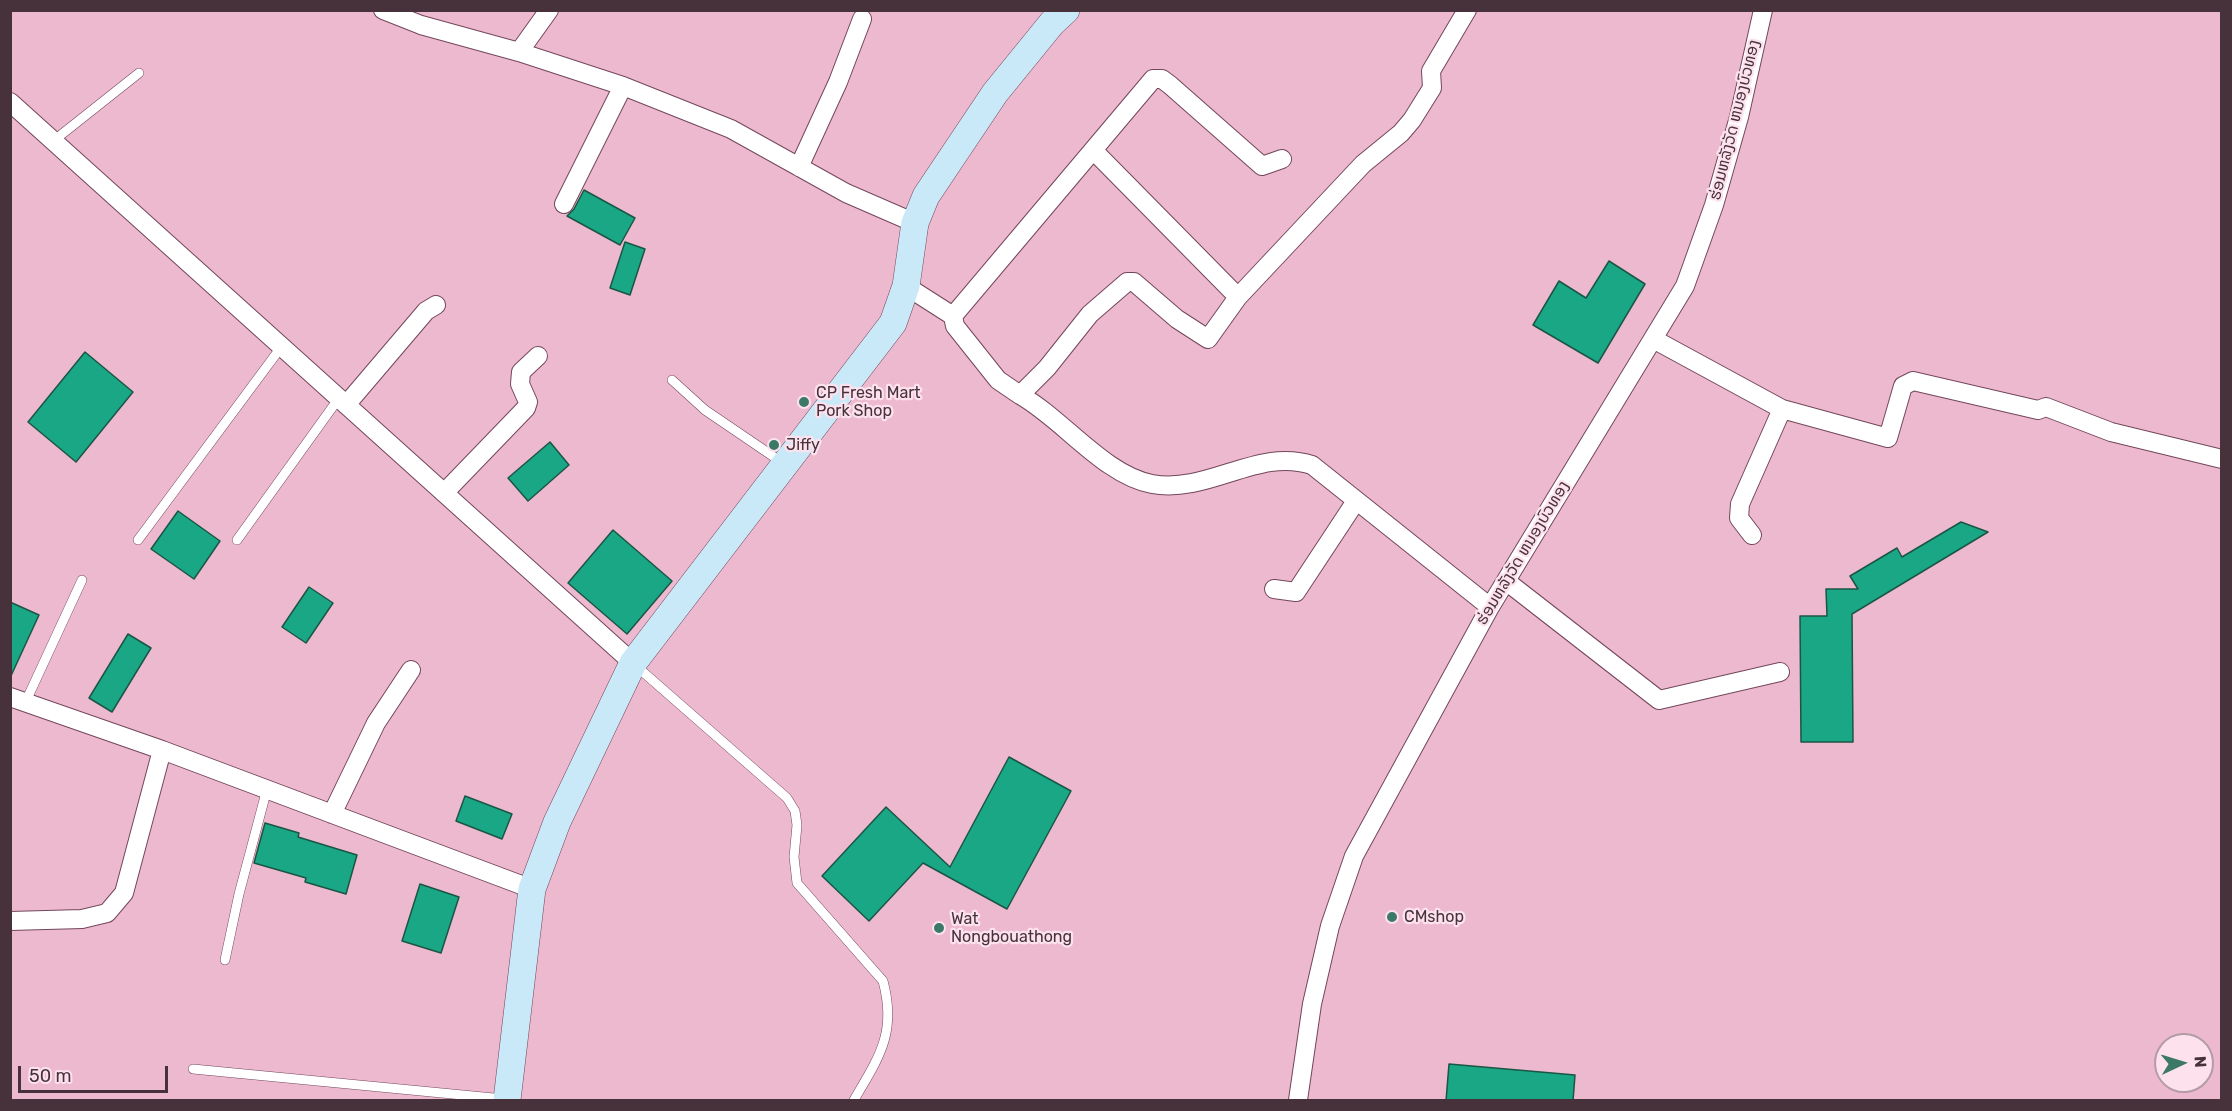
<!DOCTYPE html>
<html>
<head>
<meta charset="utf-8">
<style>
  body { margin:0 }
  #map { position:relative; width:2232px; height:1111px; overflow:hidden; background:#edb9cf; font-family:Rubik,sans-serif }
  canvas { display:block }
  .frame { position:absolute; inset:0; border:12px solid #47323b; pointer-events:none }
  .north { position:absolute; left:2154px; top:1033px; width:60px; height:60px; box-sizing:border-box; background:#fde2ed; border:2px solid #b49ca6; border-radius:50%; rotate:86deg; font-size:16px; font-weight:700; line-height:24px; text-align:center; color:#47323b }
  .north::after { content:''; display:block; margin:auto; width:21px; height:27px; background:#3b7966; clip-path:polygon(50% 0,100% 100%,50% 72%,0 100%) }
  .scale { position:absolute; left:18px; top:1066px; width:150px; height:27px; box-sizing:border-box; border:3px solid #47323b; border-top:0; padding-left:8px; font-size:18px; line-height:21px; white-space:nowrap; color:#47323b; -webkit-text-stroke:4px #fde2ed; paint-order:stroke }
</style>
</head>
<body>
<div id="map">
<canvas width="2232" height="1111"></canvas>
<div class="frame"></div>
<div class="north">N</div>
<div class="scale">50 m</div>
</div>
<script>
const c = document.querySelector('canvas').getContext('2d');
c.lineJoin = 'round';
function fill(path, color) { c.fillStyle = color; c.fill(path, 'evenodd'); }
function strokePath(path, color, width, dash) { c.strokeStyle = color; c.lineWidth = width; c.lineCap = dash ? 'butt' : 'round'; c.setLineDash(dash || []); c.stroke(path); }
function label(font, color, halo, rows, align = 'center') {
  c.font = font + ' Rubik,"Noto Sans Lao",sans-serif'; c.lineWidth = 4.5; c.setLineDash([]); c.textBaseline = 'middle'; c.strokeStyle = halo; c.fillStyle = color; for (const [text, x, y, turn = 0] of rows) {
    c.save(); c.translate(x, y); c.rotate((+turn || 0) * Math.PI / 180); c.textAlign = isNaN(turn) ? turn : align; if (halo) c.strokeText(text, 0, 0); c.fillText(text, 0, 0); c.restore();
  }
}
const building = new Path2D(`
  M584,190L635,218L620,245L567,216L574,209Z
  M625,242L645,249L630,295L610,288Z
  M1609,261L1645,284L1598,363L1533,325L1559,281L1586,298Z
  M85,352L133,392L76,462L28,422Z
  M550,442L569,465L528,501L508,478Z
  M178,511L220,541L194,579L151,549Z
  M1961,522L1988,532L1852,614L1853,742H1801L1800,616H1827L1826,589H1858L1850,576L1897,548L1902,557Z
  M613,530L672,581L627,634L568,583Z
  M309,587L333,603L306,643L282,627Z
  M10,602L39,615L10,678Z
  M128,634L151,648L112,712L89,698Z
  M1009,757L1071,791L1007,909L923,863L869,921L822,876L886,807L950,867Z
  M465,796L512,814L502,839L456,821Z
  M265,823L299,833L298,837L357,855L346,894L305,882L306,878L254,863Z
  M420,884L459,897L441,953L402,941Z
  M1449,1064L1575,1075L1573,1101H1446Z`);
const lane = new Path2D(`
  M52,142L139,73
  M672,380L705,410L783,463
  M138,540L282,346
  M237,540L339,398
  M635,665L787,798L795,811L797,825L794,857L797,883L883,981C897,1033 879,1057 854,1100
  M26,701L82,580
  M225,960L239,894L267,789
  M193,1069L504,1099`);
const street = new Path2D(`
  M383,10L421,25L519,52L623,86L731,129L846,193L915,223
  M519,52L549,10
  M10,102L633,663
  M1093,150L1238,297L1363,164L1401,133L1412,120L1432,88L1431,71L1467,10
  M799,167L838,82L862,19
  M564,204L623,86
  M906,286L953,316L955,326L998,380L1020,395L1047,368L1090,314L1127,282H1134L1177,319L1208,339L1238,297
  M953,316L1153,79H1162L1170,85L1262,166L1282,159
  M1655,340L1782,409L1888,438L1903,386L1913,381L2038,410L2046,407L2111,432L2222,459
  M1020,395C1063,419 1104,475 1152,484C1209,494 1258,447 1312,465L1490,607
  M346,405L426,311L436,305
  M444,493L526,408L528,402L520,384L521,372L538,356
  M1752,535L1739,518L1740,504L1782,409
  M1506,581L1659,700L1780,672
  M1274,589L1296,592L1356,501
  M10,697L162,750L532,889
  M332,814L376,723L411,670
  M10,921L82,919L107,913L124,893L162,750
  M1298,1100L1312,1004L1330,926L1354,856L1490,607L1685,286L1714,205L1739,117L1763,10`);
const secondary = new Path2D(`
  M507,1100L532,889L557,822L633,663L893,323L906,286L915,223L926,196L995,93L1052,23L1066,10`);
const markers = [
  [804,402,6,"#3b7966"],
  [774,445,6,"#3b7966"],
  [1392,917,6,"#3b7966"],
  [939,928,6,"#3b7966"]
];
const streetNames = [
  ["ຮ່ອມຫລັງວັດ ຫນອງບົວທອງ",1735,120,-76],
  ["ຮ່ອມຫລັງວັດ ຫນອງບົວທອງ",1523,553,-59]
];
const poiNames = [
  ["CP Fresh Mart",816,393],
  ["Pork Shop",816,411],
  ["Jiffy",786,445],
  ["CMshop",1404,917],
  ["Wat",951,919],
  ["Nongbouathong",951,937]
];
fill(building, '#19a785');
strokePath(building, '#1b5545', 1.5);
strokePath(lane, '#73475b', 10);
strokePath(street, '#73475b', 20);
strokePath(secondary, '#73475b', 28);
strokePath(lane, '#fff', 9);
strokePath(street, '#fff', 18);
strokePath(secondary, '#cae9f8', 27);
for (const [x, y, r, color] of markers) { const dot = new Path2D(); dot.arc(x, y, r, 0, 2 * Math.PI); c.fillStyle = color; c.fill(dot); strokePath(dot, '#fde2ed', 2); }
label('16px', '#47323b', '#fde2ed', streetNames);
label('16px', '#47323b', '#fde2ed', poiNames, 'left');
</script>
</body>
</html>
